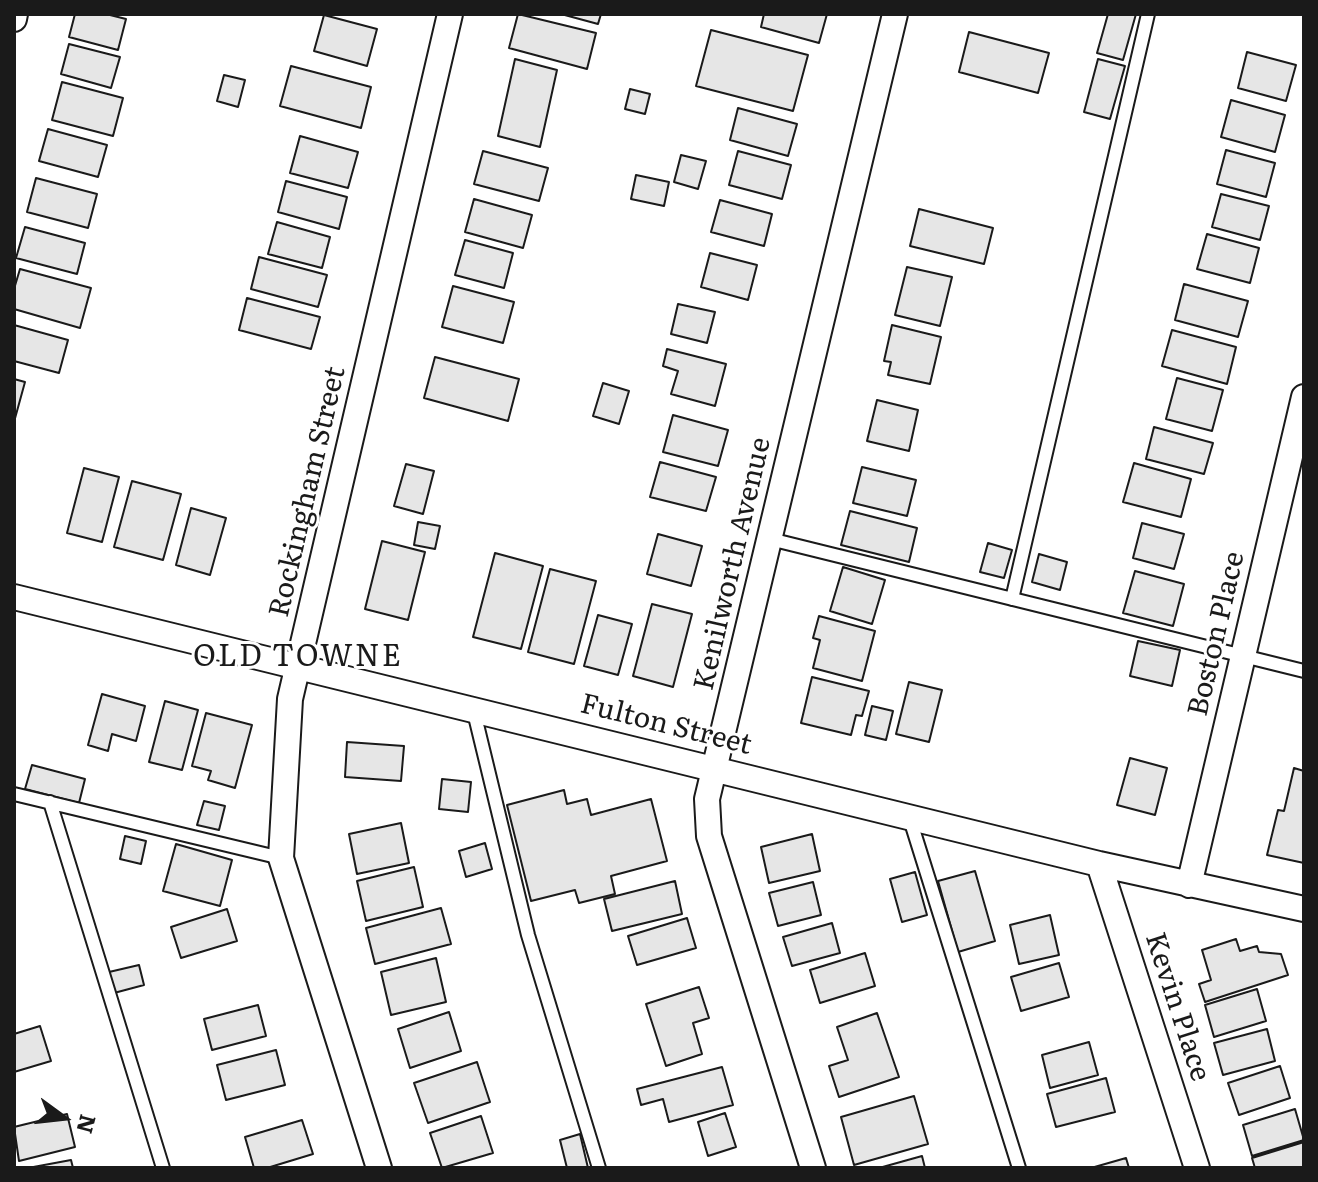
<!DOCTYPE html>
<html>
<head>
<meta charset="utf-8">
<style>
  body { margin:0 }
  #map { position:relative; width:1318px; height:1182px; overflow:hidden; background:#fff; font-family:Literata,serif }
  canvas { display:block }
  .frame { position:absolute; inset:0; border:16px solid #1a1a1a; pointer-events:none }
  .north { position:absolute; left:24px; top:1078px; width:80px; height:80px; -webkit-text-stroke:6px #fff; paint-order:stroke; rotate:105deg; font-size:22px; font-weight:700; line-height:32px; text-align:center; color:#1a1a1a }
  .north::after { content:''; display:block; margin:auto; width:28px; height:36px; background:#1a1a1a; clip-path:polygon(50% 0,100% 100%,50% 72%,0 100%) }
</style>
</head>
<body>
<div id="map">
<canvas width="1318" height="1182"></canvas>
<div class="frame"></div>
<div class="north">N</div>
</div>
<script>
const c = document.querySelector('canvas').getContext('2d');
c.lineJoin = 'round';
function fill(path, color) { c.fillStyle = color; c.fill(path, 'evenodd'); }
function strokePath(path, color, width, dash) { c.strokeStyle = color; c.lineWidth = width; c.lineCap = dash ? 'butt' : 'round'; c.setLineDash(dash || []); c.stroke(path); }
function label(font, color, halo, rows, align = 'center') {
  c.font = font + ' Literata,serif'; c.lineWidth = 6; c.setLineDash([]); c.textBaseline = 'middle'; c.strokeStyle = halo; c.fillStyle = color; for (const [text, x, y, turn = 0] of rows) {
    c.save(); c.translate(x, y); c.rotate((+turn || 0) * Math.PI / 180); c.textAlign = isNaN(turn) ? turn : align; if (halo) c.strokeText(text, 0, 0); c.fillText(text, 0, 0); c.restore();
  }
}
const building = new Path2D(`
  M75,14H106L126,19L118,50L69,37Z
  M518,14L596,33L587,69L509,48Z
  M561,14H601L598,24Z
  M764,14H827L819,43L761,27Z
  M1108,14H1136L1123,60L1097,53Z
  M324,15L377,29L367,66L314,51Z
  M711,30L808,55L793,111L696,86Z
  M969,32L1049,53L1038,93L959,72Z
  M69,44L120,57L111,88L61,74Z
  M1247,52L1296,65L1286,101L1238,88Z
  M515,59L557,70L540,147L498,136Z
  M1098,59L1125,66L1110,119L1084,112Z
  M291,66L371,87L361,128L280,106Z
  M224,75L245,80L238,107L217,101Z
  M62,82L123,98L113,136L52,120Z
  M630,89L650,94L645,114L625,109Z
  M1231,100L1285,115L1275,152L1221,137Z
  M738,108L797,124L788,156L730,140Z
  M48,129L107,145L98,177L39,161Z
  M300,136L358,152L348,188L290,173Z
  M1226,150L1275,163L1266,197L1217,184Z
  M483,151L548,168L539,201L474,184Z
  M738,151L791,165L782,199L729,185Z
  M681,155L706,161L698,189L674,182Z
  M636,175L669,182L664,206L631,199Z
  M36,178L97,194L88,228L27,212Z
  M286,181L347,197L339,229L278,212Z
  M1221,194L1269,206L1260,240L1212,227Z
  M474,199L532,215L523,248L465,232Z
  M720,200L772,214L764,246L711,232Z
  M919,209L993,228L984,264L910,246Z
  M277,222L330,237L322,268L268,254Z
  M25,227L85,243L77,274L16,258Z
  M1207,234L1259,248L1250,283L1197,269Z
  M465,240L513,253L504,288L455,275Z
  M710,253L757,265L748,300L701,287Z
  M259,257L327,275L318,307L251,289Z
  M907,267L952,277L940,326L895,315Z
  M20,269L91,288L80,328L14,309V289Z
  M1184,284L1248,301L1238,337L1175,320Z
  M453,286L514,302L503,343L442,327Z
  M247,298L320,317L311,349L239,330Z
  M678,304L715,312L707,343L671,334Z
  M14,325L68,340L59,373L14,361Z
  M892,325L941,337L930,384L888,375L891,362L884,361Z
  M1172,330L1236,347L1227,384L1162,366Z
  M667,349L726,364L715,406L671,394L678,371L663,366Z
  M435,357L519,379L508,421L424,398Z
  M1177,378L1223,390L1212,431L1166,419Z
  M14,379L25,382L14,422Z
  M603,383L629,391L619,424L593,416Z
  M877,400L918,410L909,451L867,441Z
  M673,415L728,430L718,466L663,452Z
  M1154,427L1213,443L1204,474L1146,459Z
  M660,462L716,477L706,511L650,497Z
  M1134,463L1191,479L1181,517L1123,502Z
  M406,464L434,471L423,514L394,506Z
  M862,467L916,480L907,516L853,503Z
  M84,468L119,477L102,542L67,533Z
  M132,481L181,494L163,560L114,547Z
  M191,508L226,518L210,575L176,565Z
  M850,511L917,528L909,562L841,545Z
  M418,522L440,526L435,549L414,545Z
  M1142,523L1184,534L1174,569L1133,558Z
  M658,534L702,546L691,586L647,574Z
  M382,541L425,552L408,620L365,609Z
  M988,543L1012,550L1004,578L980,572Z
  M495,553L543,566L521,649L473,637Z
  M1039,554L1067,562L1060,590L1032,582Z
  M843,567L885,580L872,624L830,611Z
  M550,569L596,581L574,664L528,652Z
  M1135,571L1184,584L1173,626L1123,613Z
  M652,604L692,614L673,687L633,676Z
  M598,615L632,624L618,675L584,666Z
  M819,616L875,631L862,681L813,668L820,640L813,638Z
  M1138,641L1180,650L1172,686L1130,676Z
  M812,677L869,691L862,716L856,715L851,735L801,723Z
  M909,682L942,690L929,742L896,734Z
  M102,694L145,706L136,741L112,734L108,751L88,745Z
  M165,701L198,710L182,770L149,762Z
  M872,706L893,711L886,740L865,735Z
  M206,713L252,725L235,788L208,780L211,771L192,766Z
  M347,742L404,746L401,781L345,777Z
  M1130,758L1167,768L1155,815L1117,805Z
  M32,765L85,779L79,803L25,789Z
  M1294,768L1304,771V863L1267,855L1278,810L1284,811Z
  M442,779L471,782L468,812L439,809Z
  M564,790L567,804L587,799L591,815L651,799L667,861L611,876L615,894L579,903L575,890L531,901L507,805Z
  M204,801L225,806L219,830L197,825Z
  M401,823L409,863L357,874L349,834Z
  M812,834L820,871L769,883L761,847Z
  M125,836L146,841L141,864L120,859Z
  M485,843L492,869L466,877L459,851Z
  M176,844L232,860L220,906L163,891Z
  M414,867L423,907L366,921L357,881Z
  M975,871L995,941L958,952L938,881Z
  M915,872L927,915L902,922L890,879Z
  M675,881L682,914L612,931L604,899Z
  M813,882L821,915L778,926L769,893Z
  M441,908L451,944L375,964L366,928Z
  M227,909L237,941L181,958L171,927Z
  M1050,915L1059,955L1019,964L1010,925Z
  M687,918L696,948L637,965L628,936Z
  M832,923L840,953L792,966L783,937Z
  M1236,939L1240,951L1257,946L1259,952L1281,954L1288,975L1205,1002L1199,984L1211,980L1202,950Z
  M865,953L875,986L820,1003L810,970Z
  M436,958L446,1002L391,1015L381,972Z
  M1059,963L1069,997L1021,1011L1011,977Z
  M139,965L144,985L114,993L109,972Z
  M699,987L709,1018L693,1023L702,1054L666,1066L646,1004Z
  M1257,989L1266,1021L1214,1037L1205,1005Z
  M258,1005L266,1036L212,1050L204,1019Z
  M449,1012L461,1051L410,1068L398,1029Z
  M877,1013L899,1077L839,1097L829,1066L848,1060L837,1027Z
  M40,1026L51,1061L14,1072V1034Z
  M1267,1029L1275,1061L1223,1075L1214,1043Z
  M1089,1042L1098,1075L1050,1088L1042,1055Z
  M276,1050L285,1085L226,1100L217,1065Z
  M477,1062L490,1102L428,1123L414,1083Z
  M1280,1066L1290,1098L1239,1115L1228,1083Z
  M722,1067L733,1105L669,1122L663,1099L641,1105L637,1089Z
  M1106,1078L1115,1112L1056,1127L1047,1094Z
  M914,1096L928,1144L854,1165L841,1117Z
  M1295,1109L1304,1140L1252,1156L1243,1125Z
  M725,1113L736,1147L708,1156L698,1122Z
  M67,1114L75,1147L19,1161L14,1127Z
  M481,1116L493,1153L442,1168L430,1133Z
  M302,1120L313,1154L267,1168H254L245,1137Z
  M580,1134L588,1168H567L560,1140Z
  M1304,1142V1168H1255L1252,1158Z
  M922,1156L925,1168H879Z
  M1126,1158L1129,1168H1091Z
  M71,1160L73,1168H28Z`);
const service = new Path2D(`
  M770,539L1304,671
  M1012,599L1148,14
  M473,708L528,935L599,1168
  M14,794L281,858
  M50,802L163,1168
  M909,816L1019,1168`);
const minor = new Path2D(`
  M14,19L15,14
  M14,597L1099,864L1304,909
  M1099,864L1197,1168
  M1189,885L1304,397
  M379,1168L281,858L290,699L450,14
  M813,1168L709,836L707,799L895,14`);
const streetNames = [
  ["Rockingham Street",308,492,-77],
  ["Kenilworth Avenue",733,564,-77],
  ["Boston Place",1217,634,-77],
  ["Fulton Street",666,725,14],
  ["Kevin Place",1177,1007,72]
];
const neighbourhoodNames = [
  ["OLD TOWNE",298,657]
];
fill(building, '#e6e6e6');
strokePath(building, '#1a1a1a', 2);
strokePath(service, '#1a1a1a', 16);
strokePath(minor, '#1a1a1a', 28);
strokePath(service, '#fff', 12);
strokePath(minor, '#fff', 24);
label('28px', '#1a1a1a', '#fff', streetNames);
c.letterSpacing = '2px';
label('30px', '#1a1a1a', '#fff', neighbourhoodNames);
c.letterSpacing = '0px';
</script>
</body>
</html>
